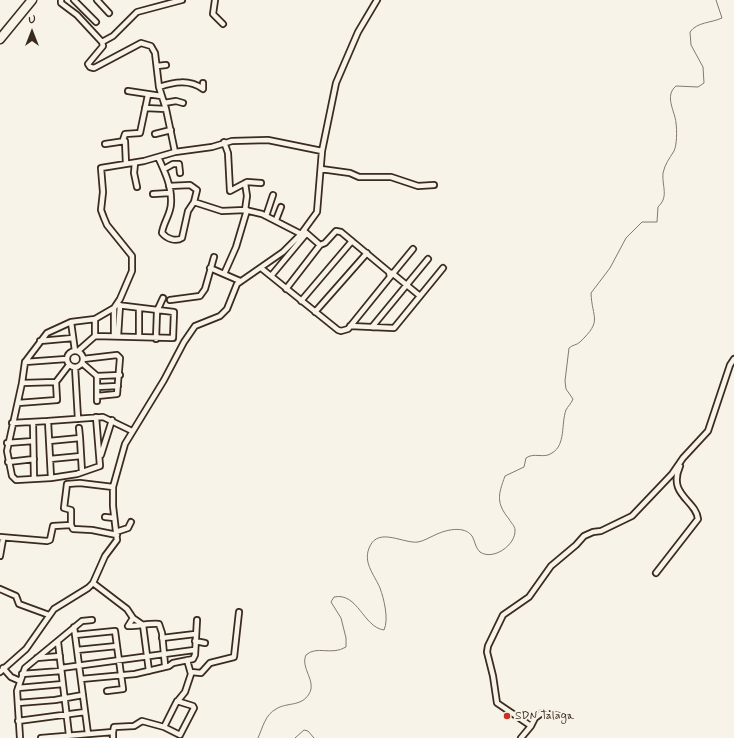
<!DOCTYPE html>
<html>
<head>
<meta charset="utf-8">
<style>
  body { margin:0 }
  #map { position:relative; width:734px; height:738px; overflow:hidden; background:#f7f3e8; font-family:Mynerve,sans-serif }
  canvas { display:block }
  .north { position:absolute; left:12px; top:12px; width:40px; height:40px; -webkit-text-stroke:3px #f7f3e8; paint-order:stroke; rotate:0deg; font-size:11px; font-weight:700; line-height:16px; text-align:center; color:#3b2a1e }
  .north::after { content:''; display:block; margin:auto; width:14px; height:18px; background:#3b2a1e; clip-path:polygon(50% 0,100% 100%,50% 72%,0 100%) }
</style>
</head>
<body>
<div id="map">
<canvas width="734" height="738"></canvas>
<div class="north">U</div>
</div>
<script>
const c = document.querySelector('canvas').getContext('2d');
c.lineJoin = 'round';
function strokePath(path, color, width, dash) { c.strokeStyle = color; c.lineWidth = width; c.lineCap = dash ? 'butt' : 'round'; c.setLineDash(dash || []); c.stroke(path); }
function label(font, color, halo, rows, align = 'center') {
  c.font = font + ' Mynerve,sans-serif'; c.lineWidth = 4; c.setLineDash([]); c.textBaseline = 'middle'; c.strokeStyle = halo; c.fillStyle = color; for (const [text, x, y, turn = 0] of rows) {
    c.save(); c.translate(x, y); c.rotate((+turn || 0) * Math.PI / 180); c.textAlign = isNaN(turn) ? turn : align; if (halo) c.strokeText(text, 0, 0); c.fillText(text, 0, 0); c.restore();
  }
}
const stream = new Path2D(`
  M258,738C263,727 265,715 276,709C287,702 301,707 309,694C317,681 300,668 306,655C317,645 331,656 346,647V638L341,618L331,602L334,597C358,592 363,627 384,630C389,619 384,599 380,588C374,574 362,562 370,546C379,527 404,544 418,542C424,541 430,537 435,535C445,530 464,525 472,536C475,541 475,547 480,552C493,561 516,545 515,530C515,526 511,523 509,519C496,503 498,495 505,476L524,467L526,458C534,452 544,459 552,453C566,445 561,423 566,410C568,406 571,404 573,399L566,389L565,381L569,348C572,345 577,345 580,342C603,320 592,319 591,293L610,268L626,238L642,222H657L658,207C669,196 662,188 663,173C665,164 669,159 674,151C677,145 677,130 676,123C675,111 664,96 676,86L698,87L704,83L703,67L691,45L690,32C697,22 711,23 722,18L716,0
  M295,738L304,730L308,731L314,738`);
const street = new Path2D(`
  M61,0V3L77,15L102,42L103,46L88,64L90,67L94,68L141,43L151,46L155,53L159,87L166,109L175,152
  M74,0L96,22
  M97,0L109,13
  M215,0L213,14L223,24
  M102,42L113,36L137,12L182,0
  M157,66L166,65
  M159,87C174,82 189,79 203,89V83
  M128,91L161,96
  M164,103L176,101L183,103
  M145,108L166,109
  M155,134L171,130
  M123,140L125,134L140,133L148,95
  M224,142L228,153L230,191L247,182L261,183
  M105,144L125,141L126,164
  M158,157C165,172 172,187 171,203C171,214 163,223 162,233C167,239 176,242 182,238L188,211L194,202
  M135,163L134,173L137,187
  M164,169L173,164H179L180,173
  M321,169L350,173L359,177H391L418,186L434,185
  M169,186L190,185L197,190L194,202L222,211L245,210L262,214L301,234
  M153,194L170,193
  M245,210L247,196L245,183
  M266,216L273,195
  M276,220L281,207
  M210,268L240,281
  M261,268L338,330L341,331L348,329L390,277L389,272L341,232L336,231L325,243L320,245L304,231
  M392,273L420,296
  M224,274L236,247L247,210
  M271,276L306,234
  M390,277L413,249
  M286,289L320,245
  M170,300L200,296L205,289L214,257
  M301,301L352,241
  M114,308V336
  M139,309V336
  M315,312L367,253
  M71,322L75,351
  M350,326L394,328L443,268
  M372,327L428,259
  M95,336L173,338L174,312L117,305
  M118,336L120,305
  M156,339L157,311L163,298
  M40,341L73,338
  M67 359a8 8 0 1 1 16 0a8 8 0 1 1-16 0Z
  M78,351L95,336V319
  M83,359L117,355L120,358L117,394L97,396
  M25,362L66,359
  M82,363L97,376V401
  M75,367L78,419
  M97,376L120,375
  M22,383L56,382
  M97,387L118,386
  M18,403L57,400L56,382L69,365
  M33,422L34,479
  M12,423L48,421
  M79,428L80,438
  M132,431L103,417L48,421L51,478L16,480L12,476L7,451L22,383L25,362L47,333L71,322L95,319L114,308L120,299L132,271V256L107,225L104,218L101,210L103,192L101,168L144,161L175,152L212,147L232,141L268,140L322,151
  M49,441L80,438L82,472
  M7,443L33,441
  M101,455L112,420
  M50,459L81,456
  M8,462L34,459
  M51,478L77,474L100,466L96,417
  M113,487L80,483L67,484L64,508L71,510V525L73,529L92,530L117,535
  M105,517L114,518
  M116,532L128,528L131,522
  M0,537L47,541L50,540L53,526L71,525
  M0,556L3,539
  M656,573L698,519C696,500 667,495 680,466
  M93,583L127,609L133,618
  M0,589L16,596L19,604L49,615
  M74,627L88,734
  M75,635L115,631L117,646
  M162,638L195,634
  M195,641L205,643
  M58,642L69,735
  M77,650L117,646L123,689L107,691
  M37,658L60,656
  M3,668L11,677L20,681
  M61,668L194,650
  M149,671L143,625L133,618L128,626H130C139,626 150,623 159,624L162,633L165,665
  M0,672L26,649L54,609L88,588L93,583L105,556L117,540L113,506V487L125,444L164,380L184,342L195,326L220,316L227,309L237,284L283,252L301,234L317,212L322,151L336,83L358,32L377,0
  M191,672L201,673L210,663L234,657L239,612
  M22,674L61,671
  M81,679L135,674L169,666L173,663L193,659L195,655L197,620
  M18,688L63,684
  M18,703L55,700L83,695
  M18,721L85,712
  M531,726L535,718L542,713L559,716
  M164,727L180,735L194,708L193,706L177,701
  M113,732V738
  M20,738L17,691L25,668L82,621L92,620
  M41,738L113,732L114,727L134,726L142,721L164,727L176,703L185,692L191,674L187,660
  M521,738L531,726L497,703L493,676L487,652L488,646L503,615L529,597L551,566L576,545L584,536L593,532L601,531L632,516L672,474L683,458L708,431L730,365L734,359`);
const highway = new Path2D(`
  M0,39L32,0`);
const markers = [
  [507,716,4,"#c8321e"]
];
const poiNames = [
  ["SDN Talaga",515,716]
];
strokePath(stream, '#84786c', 1);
strokePath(street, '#3b2a1e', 8);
strokePath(highway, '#3b2a1e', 11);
strokePath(street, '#f7f3e8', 4.5);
strokePath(highway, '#f7f3e8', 8);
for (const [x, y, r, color] of markers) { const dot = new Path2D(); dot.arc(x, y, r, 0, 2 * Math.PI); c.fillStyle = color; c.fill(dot); strokePath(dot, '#f7f3e8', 1.5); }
label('12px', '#3b2a1e', '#f7f3e8', poiNames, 'left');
</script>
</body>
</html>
